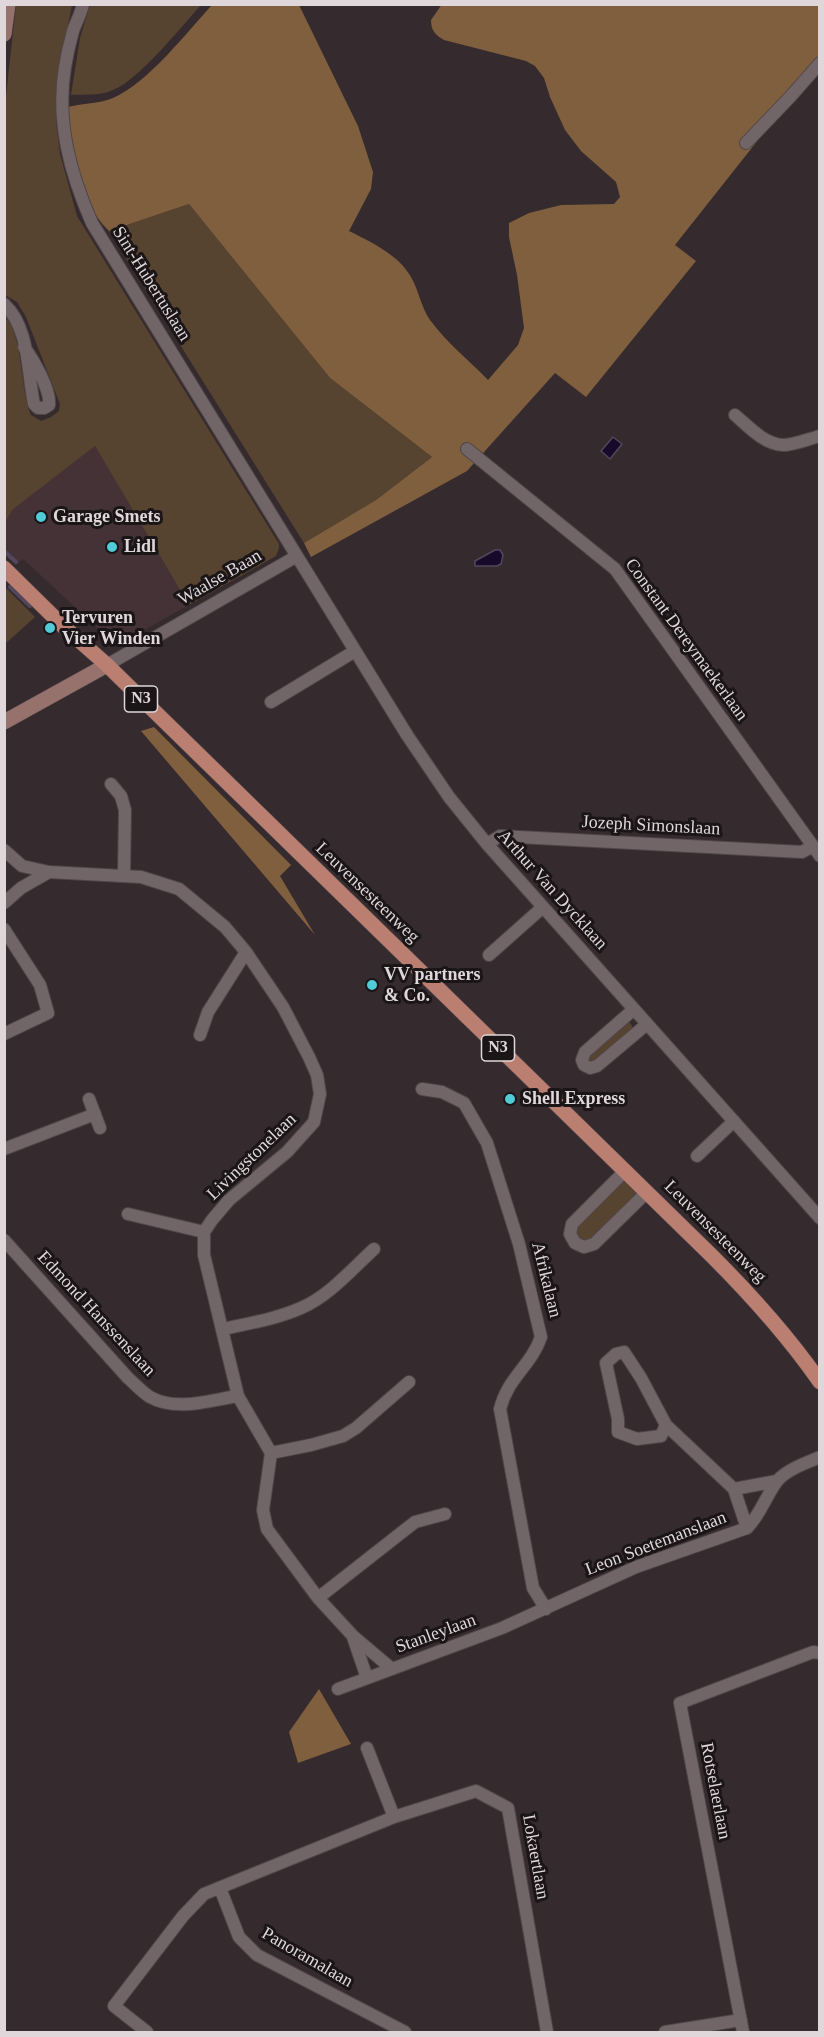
<!DOCTYPE html>
<html>
<head>
<meta charset="utf-8">
<style>
  body { margin:0 }
  #map { position:relative; width:824px; height:2037px; overflow:hidden; background:#352a2d; font-family:"Times New Roman",serif }
  canvas { display:block }
  .frame { position:absolute; inset:0; border:6px solid #dfd7d9; pointer-events:none }
</style>
</head>
<body>
<div id="map">
<canvas width="824" height="2037"></canvas>
<div class="frame"></div>
</div>
<script>
const c = document.querySelector('canvas').getContext('2d');
c.lineJoin = 'round';
function fill(path, color) { c.fillStyle = color; c.fill(path, 'evenodd'); }
function strokePath(path, color, width, dash) { c.strokeStyle = color; c.lineWidth = width; c.lineCap = dash ? 'butt' : 'round'; c.setLineDash(dash || []); c.stroke(path); }
function label(font, color, halo, rows, align = 'center') {
  c.font = font + ' "Times New Roman",serif'; c.lineWidth = 6; c.setLineDash([]); c.textBaseline = 'middle'; c.strokeStyle = halo; c.fillStyle = color; for (const [text, x, y, turn = 0] of rows) {
    c.save(); c.translate(x, y); c.rotate((+turn || 0) * Math.PI / 180); c.textAlign = isNaN(turn) ? turn : align; if (halo) c.strokeText(text, 0, 0); c.fillText(text, 0, 0); c.restore();
  }
}
const built = new Path2D(`
  M95,446L189,605L130,638L105,635L23,559L16,565L5,554L4,523L11,510Z`);
const green = new Path2D(`
  M16,5H72L59,70L56,122L60,154L77,216L279,544V548L276,556L189,605L95,446L12,510L5,523V317C23,332 20,392 31,415L41,421L51,417L59,411L60,404L26,317L17,302L5,295L4,114Z
  M90,5H201C180,28 140,79 113,90C100,96 85,94 71,95L80,38Z
  M189,204L330,378L432,457L376,500L304,543L109,231Z
  M4,586L35,617L5,644H4Z
  M629,1021L633,1028L596,1061L589,1060V1055Z
  M624,1178L641,1194L588,1242L577,1238L575,1229Z`);
const forest = new Path2D(`
  M442,4L819,5V56L799,79L766,130L675,245L696,261L586,397L555,373L467,471L311,557L304,543L376,500L432,457L330,378L189,204L109,231C77,200 72,149 68,107C83,103 98,104 113,98C148,83 186,33 212,5H299L358,126L373,172L371,189L349,231C371,242 399,255 411,277C419,291 421,307 430,320C446,342 470,361 488,380L518,345L524,328L517,275L509,237V223L529,213L561,205L614,204L620,197L616,182L581,151L565,130L550,97L544,78L535,66L526,61L444,40C435,35 431,30 431,20Z
  M154,727L291,865L280,876L315,935L141,731Z
  M319,1689L351,1744L298,1763L289,1732Z`);
const water = new Path2D(`
  M613,437L622,444L610,459L601,451Z
  M495,550H500L503,555L501,564L497,566H475V561Z`);
const stream = new Path2D(`
  M4,551L16,562
  M10,587L30,606`);
const street = new Path2D(`
  M83,4C81,14 76,22 73,31C70,42 67,55 65,67C56,122 70,173 92,223L407,735L449,797L487,844L820,1218
  M746,143L791,96L820,63
  M4,304C30,328 27,372 34,404L38,408H44L49,405C51,390 33,359 24,347
  M735,415C749,427 764,444 783,445C794,445 808,439 820,436
  M467,449L615,569L820,856
  M107,665L297,556
  M271,702L355,651
  M111,784L121,796L125,810L124,875
  M487,844L500,836L802,852L813,846
  M4,850L22,866L49,872L141,877L179,889L225,927L246,952L283,1007L309,1057L317,1075L320,1094L314,1122L287,1152L229,1200L212,1220L204,1232V1255L238,1396L271,1453L263,1510L267,1529L318,1598L353,1636L392,1669
  M4,903L21,888L49,872
  M4,929L40,985L48,1013L4,1034
  M489,955L543,907
  M634,1009L585,1052L582,1060L584,1065L590,1068L597,1066L647,1024
  M200,1035L208,1012L246,952
  M422,1089L442,1092L464,1103L487,1143L519,1244L541,1337C531,1366 508,1377 500,1409L533,1588L546,1609
  M89,1099L100,1128
  M4,1149L95,1114
  M697,1156L734,1121
  M625,1171L572,1224L570,1234L575,1243L584,1247L594,1244L647,1192
  M128,1214L204,1232
  M4,1240L128,1378C135,1384 142,1392 150,1397C177,1412 210,1400 238,1396
  M223,1329C250,1323 276,1319 301,1308C329,1296 352,1269 374,1249
  M666,1425L661,1436L637,1439L618,1432V1419L606,1363L616,1354L624,1352L641,1378L666,1425L734,1489L747,1528
  M271,1453L311,1445L343,1436L356,1428L409,1382
  M734,1489L777,1481
  M318,1598L415,1522L445,1514
  M353,1637L367,1678
  M338,1689L502,1628L636,1567L747,1528C761,1514 766,1495 778,1480C788,1469 806,1463 820,1457
  M367,1748L394,1817
  M220,1888L239,1937L257,1955L405,2032
  M147,2032L114,2006L183,1916L204,1894L394,1817L476,1791L508,1808L547,2032
  M665,2032L741,2020
  M743,2032L680,1703L813,1652L820,1653`);
const secondary = new Path2D(`
  M4,34L8,4
  M4,722L107,665`);
const primary = new Path2D(`
  M4,568L64,627L107,665L712,1256C752,1296 788,1336 820,1382`);
const markers = [
  [41,517,6,"#52cbd8"],
  [112,547,6,"#52cbd8"],
  [50,628,6,"#52cbd8"],
  [372,985,6,"#52cbd8"],
  [510,1099,6,"#52cbd8"]
];
const shields = [
  [141,699,33],
  [498,1048,33]
];
const shieldNames = [
  ["N3",141,699],
  ["N3",498,1048]
];
const streetNames = [
  ["Sint-Hubertuslaan",151,284,58],
  ["Waalse Baan",220,578,-30],
  ["Constant Dereymaekerlaan",686,640,54],
  ["Jozeph Simonslaan",651,826,3],
  ["Arthur Van Dycklaan",552,890,48],
  ["Leuvensesteenweg",367,893,44],
  ["Livingstonelaan",252,1157,-44],
  ["Leuvensesteenweg",715,1232,45],
  ["Afrikalaan",546,1280,76],
  ["Edmond Hanssenslaan",96,1314,47],
  ["Leon Soetemanslaan",656,1544,-21],
  ["Stanleylaan",436,1634,-20],
  ["Rotselaerlaan",715,1791,79],
  ["Lokaertlaan",535,1857,80],
  ["Panoramalaan",307,1958,30]
];
const poiNames = [
  ["Garage Smets",53,517],
  ["Lidl",124,547],
  ["Tervuren",62,618],
  ["Vier Winden",62,639],
  ["VV partners",384,975],
  ["& Co.",384,996],
  ["Shell Express",522,1099]
];
fill(built, '#443236');
fill(green, '#574430');
fill(forest, '#7f5f3d');
fill(water, '#170929');
strokePath(water, '#53475e', 1.5);
strokePath(stream, '#53475e', 4);
strokePath(street, '#4f4648', 14);
strokePath(secondary, '#4f4648', 16);
strokePath(primary, '#4f4648', 16);
strokePath(street, '#726568', 12);
strokePath(secondary, '#97726d', 15);
strokePath(primary, '#bb7f72', 15);
for (const [x, y, r, color] of markers) { const dot = new Path2D(); dot.arc(x, y, r, 0, 2 * Math.PI); c.fillStyle = color; c.fill(dot); strokePath(dot, '#1a1516', 2); }
for (const [x, y, w] of shields) { const box = new Path2D(); box.roundRect(x - w / 2, y - 13, w, 26, 4.5); c.fillStyle = '#1a1516'; c.fill(box); strokePath(box, '#dfd7d9', 1.5); }
label('bold 16px', '#dfd7d9', null, shieldNames);
label('18px', '#dfd7d9', '#1a1516', streetNames);
label('bold 18px', '#dfd7d9', '#1a1516', poiNames, 'left');
</script>
</body>
</html>
